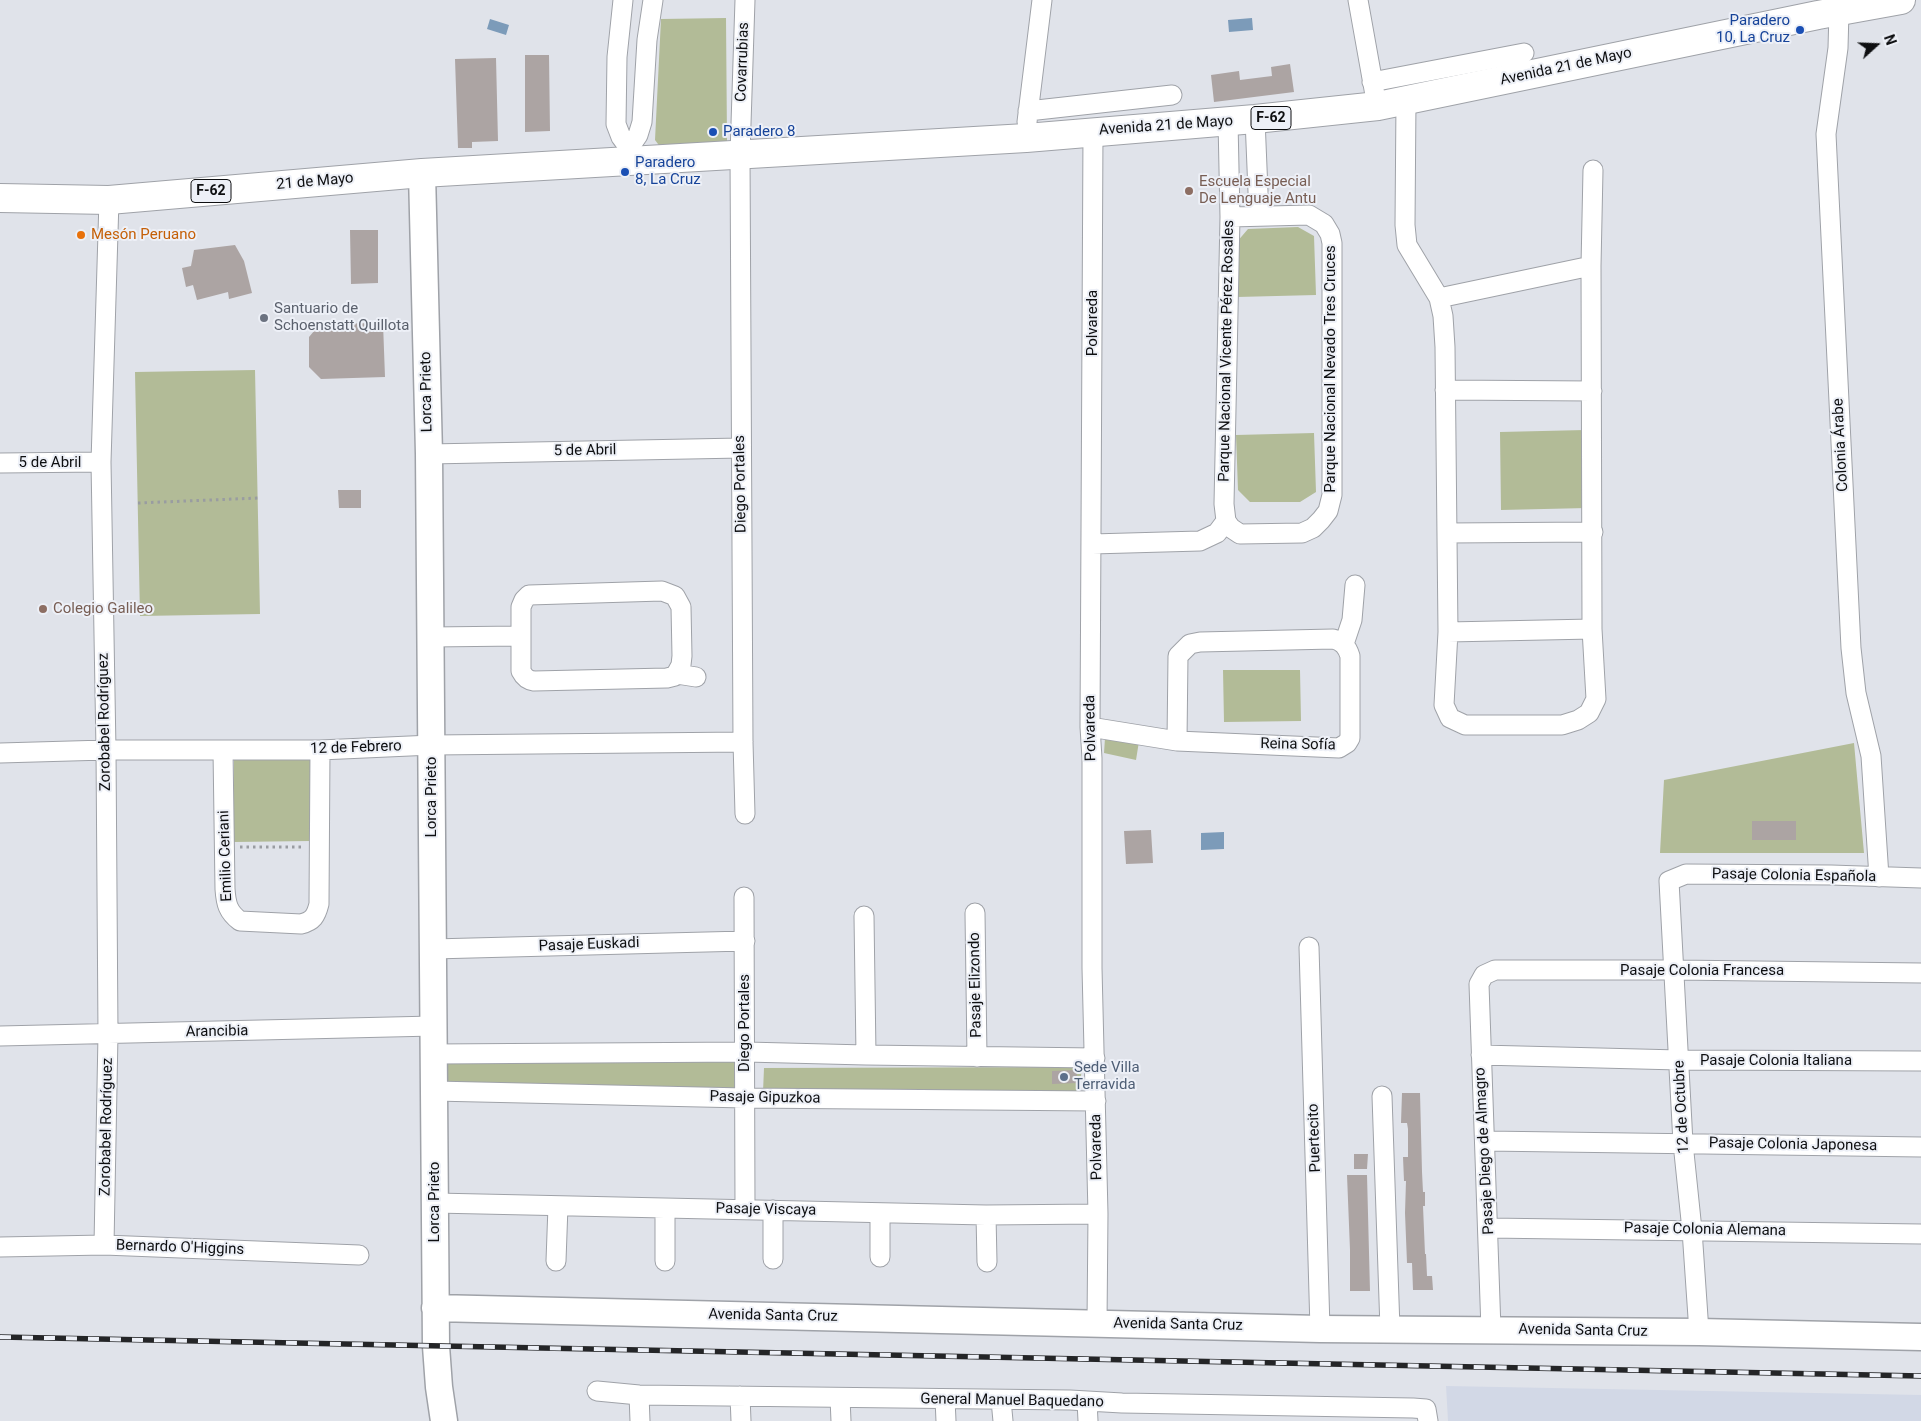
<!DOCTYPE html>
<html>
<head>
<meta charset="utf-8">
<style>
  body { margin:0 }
  #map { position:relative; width:1921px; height:1421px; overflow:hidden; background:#e0e3ea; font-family:Roboto,sans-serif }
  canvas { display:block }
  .north { position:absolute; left:1851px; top:20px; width:50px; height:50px; -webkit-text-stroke:4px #edf0f7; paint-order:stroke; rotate:70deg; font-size:14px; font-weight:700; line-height:20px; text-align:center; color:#0e0f11 }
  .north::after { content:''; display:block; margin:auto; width:18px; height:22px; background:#0e0f11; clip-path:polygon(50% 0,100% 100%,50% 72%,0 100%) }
</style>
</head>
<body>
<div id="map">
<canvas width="1921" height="1421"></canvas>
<div class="north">N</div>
</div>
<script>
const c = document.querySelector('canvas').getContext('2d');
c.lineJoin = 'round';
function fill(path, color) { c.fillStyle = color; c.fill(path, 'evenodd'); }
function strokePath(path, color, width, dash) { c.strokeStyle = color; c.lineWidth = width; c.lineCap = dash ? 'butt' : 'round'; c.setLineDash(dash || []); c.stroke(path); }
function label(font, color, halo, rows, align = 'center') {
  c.font = font + ' Roboto,sans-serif'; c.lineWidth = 4; c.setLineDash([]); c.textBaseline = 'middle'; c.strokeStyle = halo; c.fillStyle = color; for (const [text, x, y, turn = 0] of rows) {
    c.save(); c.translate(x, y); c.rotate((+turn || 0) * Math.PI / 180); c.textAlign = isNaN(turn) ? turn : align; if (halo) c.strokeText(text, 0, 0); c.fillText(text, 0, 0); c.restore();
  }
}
const built = new Path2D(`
  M1446,1386L1921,1395V1421H1448Z`);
const green = new Path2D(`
  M726,18L727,141L661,148L655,140L661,19Z
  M1298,227L1314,236L1316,295L1237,297L1236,243L1248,229Z
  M255,370L260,614L140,616L135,372Z
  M1585,430L1587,508L1501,510L1500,432Z
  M1314,433L1316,492L1300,502H1250L1238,490L1236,435Z
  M1223,670H1300L1301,721L1224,722Z
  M1106,723L1141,729L1136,760L1104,753Z
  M1854,743L1864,853H1660L1664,780Z
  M234,755L310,756V841L234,842Z
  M746,1052L745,1098L434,1091V1054Z
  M1082,1067L1079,1094L763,1092L764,1068Z`);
const water = new Path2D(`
  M1252,18L1253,30L1229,32L1228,20Z
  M490,19L509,25L506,35L487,29Z
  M1224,832V849L1201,850V833Z`);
const building = new Path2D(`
  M525,55H549L550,131L525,132Z
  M496,58L498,141L472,142V148H458L455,59Z
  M1290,64L1294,92L1214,102L1211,75L1239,71L1240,80L1272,76L1271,67Z
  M350,230H378V283L351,284Z
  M235,245L244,261L252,293L229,299L228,292L197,300L193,285L186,287L182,268L191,266L194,250Z
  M383,323L385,377L321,379L309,367V337L320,324Z
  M338,490H361V508H339Z
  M1752,821H1796V840H1752Z
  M1151,830L1153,863L1126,864L1124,831Z
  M1077,1070V1083L1052,1084V1071Z
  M1402,1093H1420L1422,1172L1423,1192H1425V1206H1423L1425,1254H1426L1427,1276H1432L1433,1290H1413L1412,1263H1407L1405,1213L1406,1181H1404L1403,1157H1408V1129L1407,1123H1401Z
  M1354,1154H1368L1367,1169H1354Z
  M1347,1175H1367L1370,1291H1350V1250Z`);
const path = new Path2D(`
  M138,503L258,498
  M240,847H304`);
const street = new Path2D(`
  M623,0L617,57L616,124L621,137L629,148L630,160
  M745,0L740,155L743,742L745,814
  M1358,0L1375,95
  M1839,11L1838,48L1826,134L1851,648L1856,693L1871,756L1879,877
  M1372,82L1524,53
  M1406,100L1405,225L1407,245L1439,298L1443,316L1445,347L1448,632L1444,705L1450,718L1465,725H1562L1578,720L1589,713L1596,699L1592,629L1591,266L1593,170
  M1028,111L1172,95
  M1255,119L1259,216
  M1228,121L1230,217L1224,504L1226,521L1231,528L1240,534L1302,533L1313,528L1321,520L1328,511L1332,495V243L1330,234L1324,224L1309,215L1230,217
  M1027,122L1042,0
  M1093,132L1090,727L1092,758V968L1098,1214L1097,1323
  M629,148L638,135L642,122L647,40L653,0
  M1439,298L1591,266
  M1445,390L1592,391
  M429,454L741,448
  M0,463L101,462
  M1448,533L1593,532
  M1092,544L1200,541L1217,533L1226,521
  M662,591L675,596L681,607L682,656L681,665L675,676L667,678L534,681C527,680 524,677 521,671V607L524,600L529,595Z
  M1448,632L1592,629
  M430,637L520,636
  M1344,644L1352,620L1355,585
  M677,674L696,677
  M1090,727L1177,741L1339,748L1347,743L1350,738V656C1347,646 1342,641 1333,639L1200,642L1190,644L1178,656L1177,741
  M223,750L225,889C226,904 228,912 240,921L301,924C313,921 316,916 319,904L320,750
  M0,753L106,750H320L432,745L743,742
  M744,897L745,1209
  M975,913L977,1057
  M864,916L866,1055
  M1309,947L1320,1329
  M433,949L745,941
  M0,1036L434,1026
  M434,1054L746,1052L866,1055L1095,1058
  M1481,1055L1679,1060L1921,1061
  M434,1091L745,1098L1096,1101
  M1382,1096L1390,1329
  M1486,1141L1921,1147
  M435,1203L986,1215L1098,1214
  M665,1209V1261
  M880,1213V1257
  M986,1215L987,1262
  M1489,1228L1921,1234
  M104,1245L108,1034L106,750L101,462L109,200
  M0,1247L104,1245L359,1255
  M773,1259V1210
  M556,1261L558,1206
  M1491,1330L1479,984L1484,975L1495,970H1675L1921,973
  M1699,1332L1692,1230L1683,1143L1669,881L1686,874L1831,875L1921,878
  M597,1391L639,1395L1070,1400L1122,1403L1413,1408L1426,1409L1428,1421
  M639,1395L640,1421
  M740,1396L741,1421
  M840,1398L841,1421
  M945,1399L946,1421
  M1001,1400L1003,1421
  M1087,1401L1088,1421`);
const secondary = new Path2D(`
  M422,173L429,454L436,1346L439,1387L444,1421
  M435,1308L1320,1329L1699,1332L1921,1337`);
const primary = new Path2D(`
  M0,198L109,200L422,173L1026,138L1255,119L1378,106L1818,15L1901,0`);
const rail = new Path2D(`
  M0,1337L1921,1376`);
const markers = [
  [1800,30,5,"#1a4fb4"],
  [713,132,5,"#1a4fb4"],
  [625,172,5,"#1a4fb4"],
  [1189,191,5,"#8d6e63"],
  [81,235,5,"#e8710a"],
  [264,318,5,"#6b7280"],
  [43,609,5,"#8d6e63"],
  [1064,1077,5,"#5c6f8a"]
];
const shields = [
  [1271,118,40],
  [211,191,40]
];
const shieldNames = [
  ["F-62",1271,118],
  ["F-62",211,191]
];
const transitNames = [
  ["Paradero",1790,21,"right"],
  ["10, La Cruz",1790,38,"right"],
  ["Paradero 8",723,132],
  ["Paradero",635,163],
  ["8, La Cruz",635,180]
];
const streetNames = [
  ["Covarrubias",743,62,-88],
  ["Avenida 21 de Mayo",1566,67,-12],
  ["Avenida 21 de Mayo",1166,126,-4],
  ["21 de Mayo",315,182,-5],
  ["Polvareda",1093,323,-90],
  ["Parque Nacional Vicente Pérez Rosales",1227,351,-89],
  ["Parque Nacional Nevado Tres Cruces",1331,369,-90],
  ["Lorca Prieto",427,392,-91],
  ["Colonia Árabe",1841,445,-93],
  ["5 de Abril",585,451,-1],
  ["5 de Abril",50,463],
  ["Diego Portales",741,484,-91],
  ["Zorobabel Rodríguez",105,722,-91],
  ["Polvareda",1091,728,-91],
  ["Reina Sofía",1298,745,1],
  ["12 de Febrero",356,748,-2],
  ["Lorca Prieto",432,797,-90],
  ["Emilio Ceriani",226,856,-92],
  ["Pasaje Colonia Española",1794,876,1],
  ["Pasaje Euskadi",589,945,-2],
  ["Pasaje Colonia Francesa",1702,971],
  ["Pasaje Elizondo",976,985,-91],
  ["Diego Portales",745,1023,-90],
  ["Arancibia",217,1032,-1],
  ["Pasaje Colonia Italiana",1776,1061],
  ["Pasaje Gipuzkoa",765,1098,1],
  ["12 de Octubre",1682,1107,-93],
  ["Zorobabel Rodríguez",107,1127,-89],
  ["Puertecito",1315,1138,-92],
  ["Pasaje Colonia Japonesa",1793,1145,1],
  ["Polvareda",1097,1147,-91],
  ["Pasaje Diego de Almagro",1485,1151,-93],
  ["Lorca Prieto",435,1202,-90],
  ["Pasaje Viscaya",766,1210,1],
  ["Pasaje Colonia Alemana",1705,1230,1],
  ["Bernardo O'Higgins",180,1248,2],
  ["Avenida Santa Cruz",773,1316,1],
  ["Avenida Santa Cruz",1178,1325,1],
  ["Avenida Santa Cruz",1583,1331,1],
  ["General Manuel Baquedano",1012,1401,1]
];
const educationNames = [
  ["Escuela Especial",1199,182],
  ["De Lenguaje Antu",1199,199],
  ["Colegio Galileo",53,609]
];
const foodNames = [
  ["Mesón Peruano",91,235]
];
const worshipNames = [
  ["Santuario de",274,309],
  ["Schoenstatt Quillota",274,326]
];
const serviceNames = [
  ["Sede Villa",1074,1068],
  ["Terravida",1074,1085]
];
fill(built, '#d2d8e6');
fill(green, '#b2bb97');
fill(water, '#7c9bb9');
fill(building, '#aca4a3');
strokePath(street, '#9fa2a8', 21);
strokePath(secondary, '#9fa2a8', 29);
strokePath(primary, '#9fa2a8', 30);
strokePath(path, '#999ca1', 3, [2.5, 4]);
strokePath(street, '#fff', 19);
strokePath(secondary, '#fff', 26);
strokePath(primary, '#fff', 28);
strokePath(rail, '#242527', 5.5);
strokePath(rail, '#edf0f7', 4, [11]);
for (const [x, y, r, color] of markers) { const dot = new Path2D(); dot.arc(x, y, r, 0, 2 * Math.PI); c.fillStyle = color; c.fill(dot); strokePath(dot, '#edf0f7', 2); }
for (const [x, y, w] of shields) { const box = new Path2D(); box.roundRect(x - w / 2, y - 11.5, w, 23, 4); c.fillStyle = '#edf0f7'; c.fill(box); strokePath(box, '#0e0f11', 1); }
label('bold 14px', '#0e0f11', null, shieldNames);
label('15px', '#164399', '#edf0f7', transitNames, 'left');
label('15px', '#0e0f11', '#edf0f7', streetNames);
label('15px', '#785e54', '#edf0f7', educationNames, 'left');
label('15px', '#c56008', '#edf0f7', foodNames, 'left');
label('15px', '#5b616d', '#edf0f7', worshipNames, 'left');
label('15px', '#4e5e75', '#edf0f7', serviceNames, 'left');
</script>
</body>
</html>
